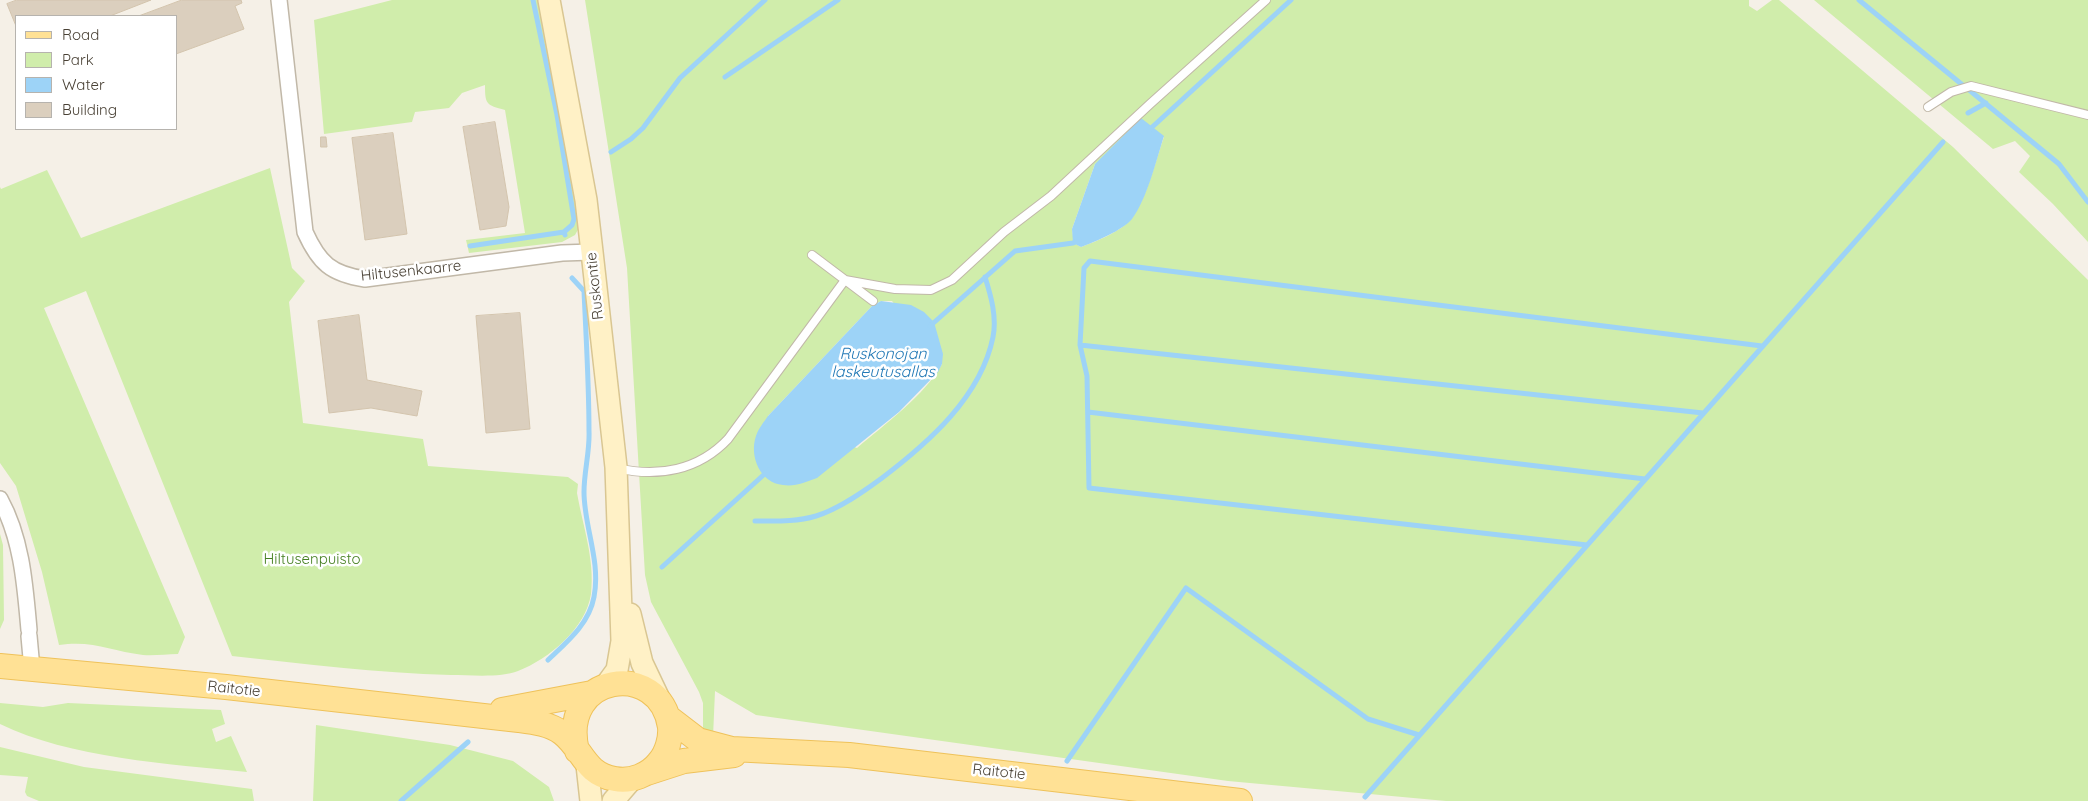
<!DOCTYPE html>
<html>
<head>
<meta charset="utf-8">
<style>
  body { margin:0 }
  #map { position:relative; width:2088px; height:801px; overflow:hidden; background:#f5f0e7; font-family:Quicksand,sans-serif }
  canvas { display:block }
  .legend { position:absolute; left:15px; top:15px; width:162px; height:115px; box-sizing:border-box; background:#fff; border:1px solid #b6b3ae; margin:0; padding:6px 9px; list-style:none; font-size:15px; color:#494135 }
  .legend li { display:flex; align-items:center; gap:10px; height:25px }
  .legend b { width:25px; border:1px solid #b6b3ae }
</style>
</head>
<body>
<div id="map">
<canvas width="2088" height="801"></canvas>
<ul class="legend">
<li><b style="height:6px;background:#ffe195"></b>Road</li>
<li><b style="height:14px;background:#d0edab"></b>Park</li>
<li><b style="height:14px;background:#9dd3f7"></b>Water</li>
<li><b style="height:14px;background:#dbcfbe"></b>Building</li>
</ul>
</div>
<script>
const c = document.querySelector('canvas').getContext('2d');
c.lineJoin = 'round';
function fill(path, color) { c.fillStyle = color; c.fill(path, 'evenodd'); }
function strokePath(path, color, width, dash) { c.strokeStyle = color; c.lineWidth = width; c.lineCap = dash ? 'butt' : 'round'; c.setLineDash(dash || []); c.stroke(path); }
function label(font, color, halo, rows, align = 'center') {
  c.font = font + ' Quicksand,sans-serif'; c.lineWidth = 5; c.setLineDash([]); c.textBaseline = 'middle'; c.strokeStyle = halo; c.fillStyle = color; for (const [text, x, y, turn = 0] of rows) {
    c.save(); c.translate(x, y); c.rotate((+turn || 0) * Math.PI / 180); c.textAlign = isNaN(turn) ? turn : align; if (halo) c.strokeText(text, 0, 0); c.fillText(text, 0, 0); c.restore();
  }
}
const green = new Path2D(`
  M392,0H540L580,226L575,235L562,242L469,253L466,240L525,233L505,110C486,105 485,104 485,85L462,93L449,108L415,112L412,122L324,134L314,20Z
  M585,0H1749V6L1757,11L1772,0H1779L1953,147L2088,280V801H1446L1228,781L756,715L715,691L713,737L703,735V703L699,692L651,602L645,575L627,268ZM1164,137C1156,159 1146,201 1131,219C1122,231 1095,242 1081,247L1074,243L1072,229L1095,164ZM881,301H892L942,364C926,394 884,425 857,448L768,416L872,306Z
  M1814,0H2088V242L2053,204L2019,172L2030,156L2015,141L1993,149Z
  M270,168L292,268L305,281L289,302L303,423L423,439L428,466L568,477L578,484L577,493C583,527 595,559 591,594C586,628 549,659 518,671C501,678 470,675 451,675C377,673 305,664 232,656L86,291L44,308L185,637L178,654C166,654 154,656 143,655C111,651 93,640 59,645L42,572L16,486L0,463V187L1,189L47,170L81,238Z
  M0,534L3,545L4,620L0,629Z
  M0,703L43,707L68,703L221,710L225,724L212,729L216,742L231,736L247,772C170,764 69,758 0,724Z
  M316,725L450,745L513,761L549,787L554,801H313Z
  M0,747L84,767L252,789L254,801H39L27,796L25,792L28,777L0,775Z`);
const water = new Path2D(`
  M1141,118L1164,136C1156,161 1147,199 1132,219C1123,230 1095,242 1081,247L1073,243L1072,229L1095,164Z
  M881,301L911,305L924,312L934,322L943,354L942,364L938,372L899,412L817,478C806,482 795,487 783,485C760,483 749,456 756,436C758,429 764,422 768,416L872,306Z`);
const stream = new Path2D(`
  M533,0L557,115L574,219L572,225L564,232L565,235
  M1859,0L1965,87
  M725,77L838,0
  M1968,89L2059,164L2088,202
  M1968,113L1986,103
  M1149,130L1291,0
  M611,152L631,139L643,128L680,78L765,0
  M470,246L564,232
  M930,326L1015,251L1073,243L1079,240
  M1080,345L1703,413
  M1088,412L1645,479
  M755,521C776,521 796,522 816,516C839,509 863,492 882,478C928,443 981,397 993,337C997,317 991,296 985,277
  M1587,545L1089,488L1087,376L1080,345L1084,268L1090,261L1762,346
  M662,567L769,470
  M548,660C567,642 589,624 594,597C601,561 584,527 584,492C584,471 590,451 589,431C589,384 586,337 584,291L572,278
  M1067,761L1186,588L1368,719L1419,735
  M1365,797L1943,142
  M401,801L468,742`);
const building = new Path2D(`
  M17,0H151L110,16H16V26L7,4Z
  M182,0H241L242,3L235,6L244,29L176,54V16H139Z
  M495,122L509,207L506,226L480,230L463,127Z
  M393,133L407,234L365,240L352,138Z
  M321,137H326L327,147H321Z
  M520,313L530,429L486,433L476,316Z
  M359,315L367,380L422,391L417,416L371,408L329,413L318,321Z`);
const lane = new Path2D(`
  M1928,107L1951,92L1971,86L2088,115
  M812,255L873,301
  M617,468C658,478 699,470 728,439L845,280L895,289L931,290L952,280L1004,232L1051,196L1150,104L1266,0`);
const street = new Path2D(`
  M279,0L305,232C319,263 331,274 365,279L562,253L592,252
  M0,499C22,539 25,585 29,630
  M29,636L32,669`);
const secondary = new Path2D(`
  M549,0L586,200L592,252L616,467L622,641L617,670L606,685
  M630,614L642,663L661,703
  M587,765L591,801
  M613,801L632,779`);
const primary = new Path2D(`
  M0,666L226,687L519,720C534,722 550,724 562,733C583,749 584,774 615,779C631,782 649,775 659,762C667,753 671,738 670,727C660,659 558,673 577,751
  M502,710L592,693
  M668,717L698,740L732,749L849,755L1240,801
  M647,773L684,761L734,755`);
const streetNames = [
  ["Hiltusenkaarre",411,271,-6],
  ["Ruskontie",595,286,-96],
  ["Raitotie",234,689,6],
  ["Raitotie",999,772,6]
];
const parkNames = [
  ["Hiltusenpuisto",312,559]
];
const waterNames = [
  ["Ruskonojan",883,354],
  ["laskeutusallas",883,372]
];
fill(green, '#d0edab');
fill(water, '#9dd3f7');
strokePath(stream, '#9dd3f7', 5);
fill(building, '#dbcfbe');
strokePath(building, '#d3c4ad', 1);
strokePath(lane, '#c1b8a8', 10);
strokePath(street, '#c1b8a8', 18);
strokePath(secondary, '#d9c692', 24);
strokePath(primary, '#efc25a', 26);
strokePath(lane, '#fff', 8);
strokePath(street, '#fff', 15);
strokePath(secondary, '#fff1c6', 21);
strokePath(primary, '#ffe195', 24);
label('15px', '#494135', '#fff', streetNames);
label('15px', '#468022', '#fff', parkNames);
label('italic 16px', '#2279b6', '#fff', waterNames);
</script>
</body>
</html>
